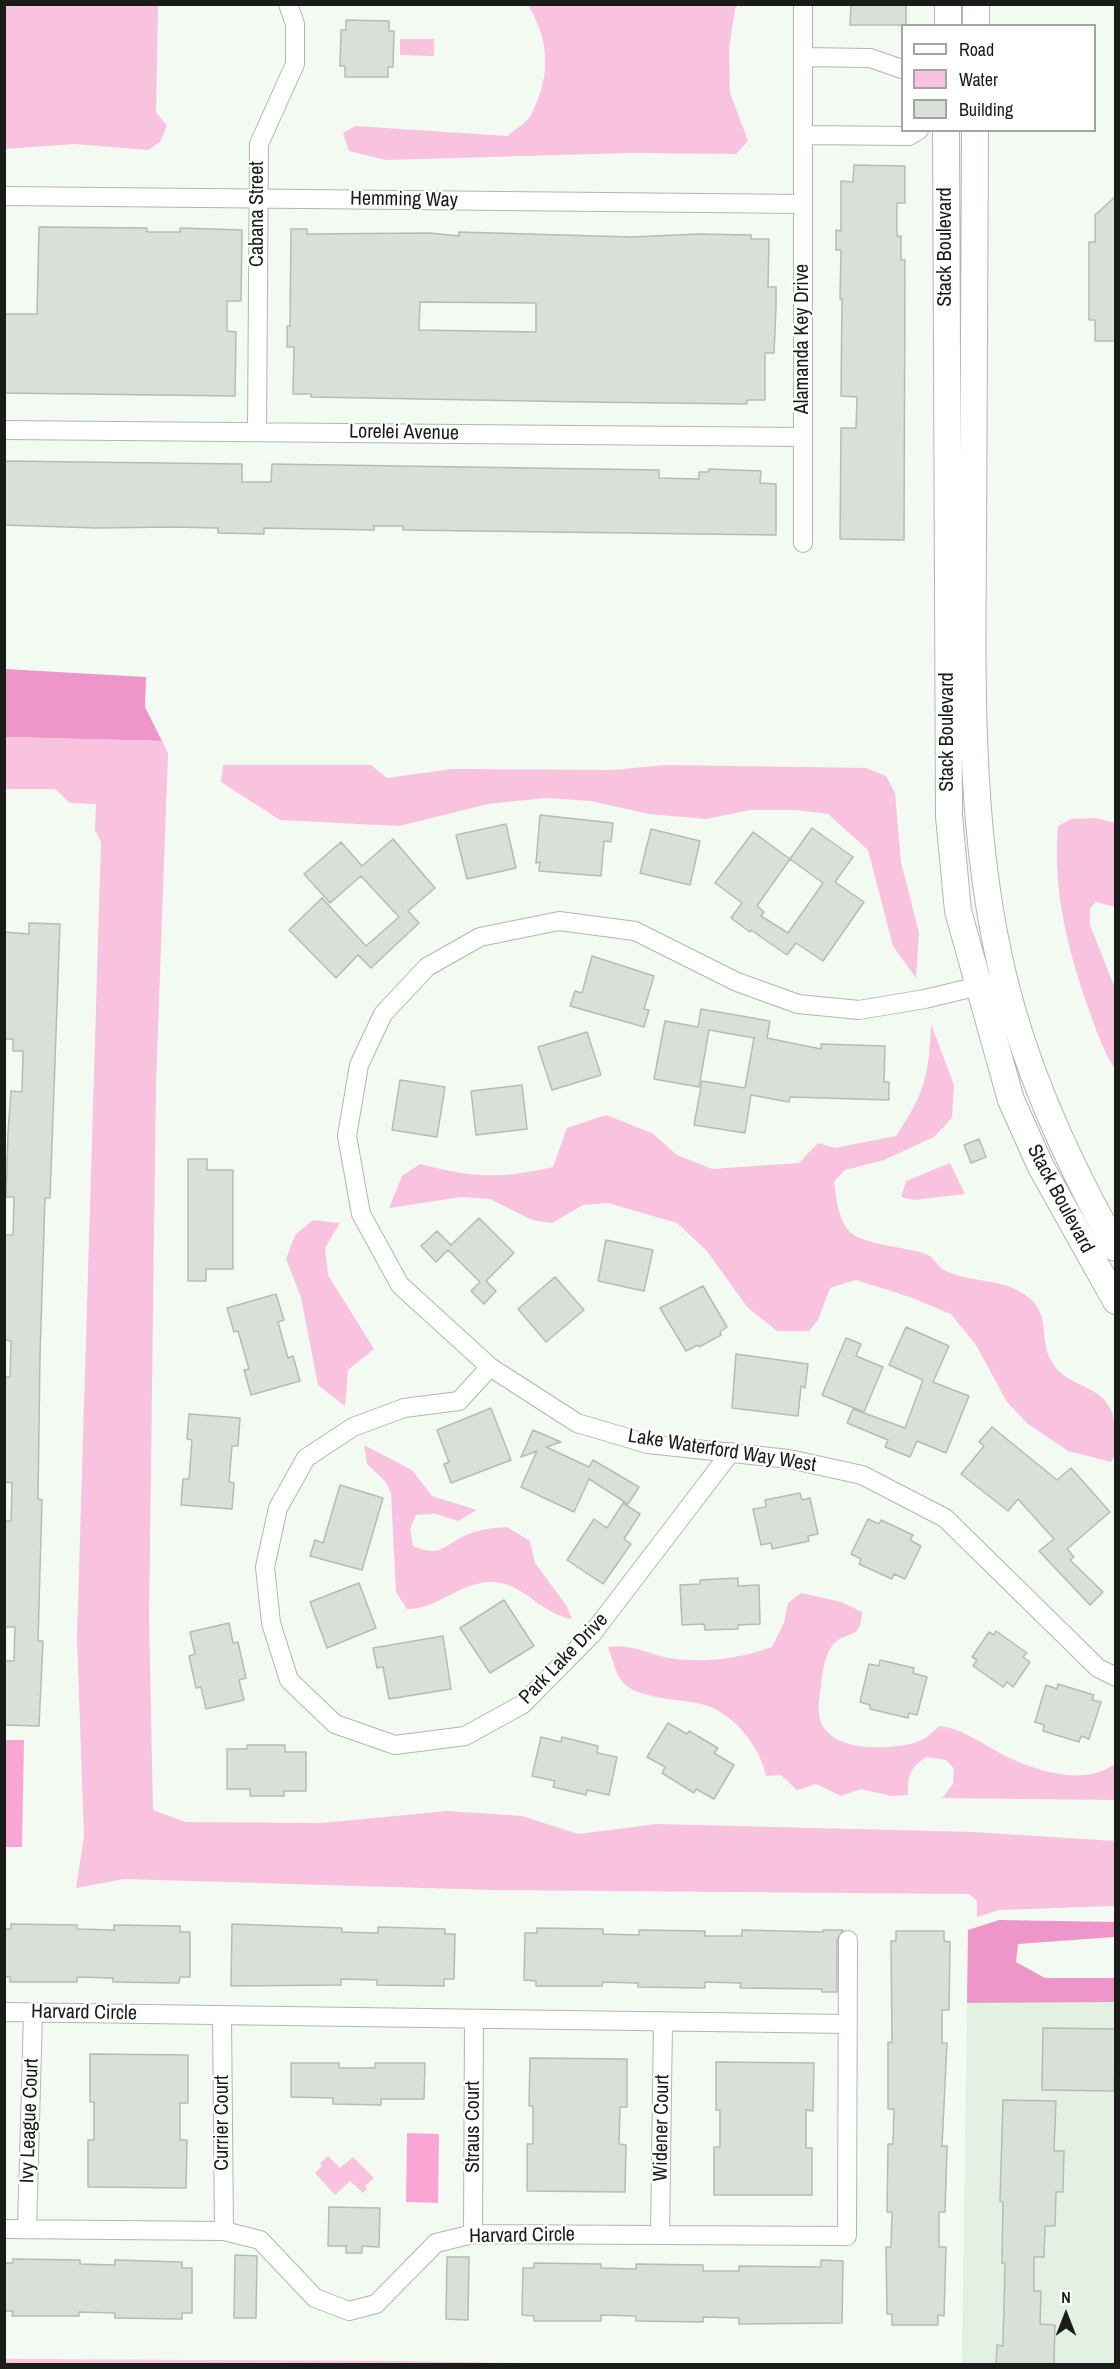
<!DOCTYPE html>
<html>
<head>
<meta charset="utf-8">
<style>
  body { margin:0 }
  #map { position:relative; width:1120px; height:2369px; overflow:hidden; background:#f2faf2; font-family:"Archivo Narrow",sans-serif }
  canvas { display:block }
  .frame { position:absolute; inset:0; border:6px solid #191c19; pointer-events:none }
  .legend { position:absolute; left:901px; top:24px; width:195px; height:108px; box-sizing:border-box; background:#fff; border:2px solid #a3a4a3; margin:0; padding:8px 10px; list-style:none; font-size:18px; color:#191c19 }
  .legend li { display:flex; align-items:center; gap:12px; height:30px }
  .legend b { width:30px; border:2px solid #a3a4a3 }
  .north { position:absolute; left:1036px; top:2285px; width:60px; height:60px; -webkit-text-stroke:4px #fff; paint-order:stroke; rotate:0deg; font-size:16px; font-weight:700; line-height:24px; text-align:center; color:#191c19 }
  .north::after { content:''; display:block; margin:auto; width:21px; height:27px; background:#191c19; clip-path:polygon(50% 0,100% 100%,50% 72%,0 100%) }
</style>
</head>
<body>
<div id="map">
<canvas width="1120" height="2369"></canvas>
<div class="frame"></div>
<ul class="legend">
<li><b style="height:8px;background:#fff"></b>Road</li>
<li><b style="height:16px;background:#f9c2df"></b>Water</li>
<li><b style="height:16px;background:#d8e0d8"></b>Building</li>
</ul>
<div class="north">N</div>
</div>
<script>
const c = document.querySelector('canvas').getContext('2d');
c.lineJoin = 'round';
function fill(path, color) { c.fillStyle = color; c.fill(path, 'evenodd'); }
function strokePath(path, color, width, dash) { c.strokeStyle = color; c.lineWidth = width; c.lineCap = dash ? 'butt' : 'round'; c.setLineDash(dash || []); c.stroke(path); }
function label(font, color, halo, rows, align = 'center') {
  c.font = font + ' "Archivo Narrow",sans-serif'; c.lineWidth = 4.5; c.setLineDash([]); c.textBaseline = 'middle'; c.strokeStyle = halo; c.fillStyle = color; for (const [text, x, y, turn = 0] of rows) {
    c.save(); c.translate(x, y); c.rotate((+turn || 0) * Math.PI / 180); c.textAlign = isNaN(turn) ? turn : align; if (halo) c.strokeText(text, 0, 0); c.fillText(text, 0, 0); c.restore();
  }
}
const built = new Path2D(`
  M1115,2002V2364H962L967,2003Z`);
const green = new Path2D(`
  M5,1740H24L22,1847H5Z
  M407,2133L439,2134L438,2203L406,2202Z`);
const forest = new Path2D(`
  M5,669L146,677L145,707L162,741L5,737Z
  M999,1920L1115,1922V1937L1018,1944L1016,1962L1045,1978H1115V2002L967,2003L968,1930Z`);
const water = new Path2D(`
  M4,5H158L156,112L167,126L160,142L148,150L75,144L5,149Z
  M528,5H738L735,9L729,49L730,93L748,141L736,154L629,153L386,160L349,151L343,133L355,126L507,136C514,130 527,123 531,115C551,76 550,41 528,5Z
  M400,39H434V56L400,55Z
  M5,737L162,741L168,753L156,1083L149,1619L153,1810L185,1822L321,1823L448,1811L522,1816L578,1834L657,1824L973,1832L1115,1841V1906L999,1910L977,1917V1901L969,1894L493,1890L124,1879L76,1888L84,1836L77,1638L101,842L95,830L96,804L70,803L55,789H5Z
  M223,765H371L387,778L452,769L612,770L665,765L866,768L886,776L895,793L901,862L919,933L916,978L893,946L868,850L828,814L797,810H750L706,819L649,814L591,801L546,798L488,804L399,826L280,820L221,782Z
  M1096,818L1115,823V907L1096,902L1090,909V925L1115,988V1069C1101,1047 1095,1026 1086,1002C1066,942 1053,890 1058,826L1071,819Z
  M931,1024L954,1085L952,1118L934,1137L884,1160L845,1170L834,1182C836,1197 838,1218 848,1230C860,1245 907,1247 926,1254C934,1257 938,1268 946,1271C972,1283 1000,1278 1024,1294C1053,1313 1037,1336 1052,1362C1069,1393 1116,1380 1116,1436C1116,1446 1117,1454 1111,1462L1068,1451L1028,1424L1007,1402L976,1345L951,1314L910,1297L856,1280L830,1288L818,1320L809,1331H777L748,1308L706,1250L677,1223L608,1203L583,1205L552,1223L532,1220L490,1199L461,1197L389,1208L402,1176L420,1164C475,1178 498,1179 553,1167L567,1128L606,1115L652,1133L677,1155L712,1169L799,1163L818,1143L835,1148L896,1136C925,1093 929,1075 931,1024Z
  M950,1163L965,1194L914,1200L901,1197L906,1181Z
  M313,1220L340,1223L325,1248L328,1275L374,1349L348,1370L345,1406L318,1385L301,1297L286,1259L295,1235Z
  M364,1445L412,1470L432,1496L477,1510L458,1521L436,1514L416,1515L410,1529L413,1546C442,1559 445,1543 469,1534C481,1529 494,1528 507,1527L530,1541L535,1563L566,1605L572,1619C542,1615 525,1584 494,1582C462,1580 439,1609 407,1609L396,1592L391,1493L386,1482L367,1464Z
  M801,1593L841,1602L862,1612C861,1643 846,1628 832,1646C825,1654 822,1675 821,1686C820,1694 818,1704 819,1713C821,1744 862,1749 886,1747C911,1745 922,1744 939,1726C967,1729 988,1749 1014,1760C1044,1773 1086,1785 1115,1764V1800L942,1798L953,1784L954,1769L946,1760L926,1757C910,1768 907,1776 908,1795L891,1796L861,1789L841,1796L816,1784L797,1790L781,1775L766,1776C760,1746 732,1711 701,1704C680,1699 635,1699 622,1681C615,1673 612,1657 608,1647C638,1644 649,1656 676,1659C709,1663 741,1658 772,1647L784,1623L788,1603Z
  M328,2156L340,2168L353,2157L374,2178L365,2186L367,2189L363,2193L350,2181L335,2195L315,2173L322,2166L320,2163Z
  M5,2359L395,2361L585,2364H5Z`);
const building = new Path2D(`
  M851,4H906V25H850Z
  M346,20L389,21V31H394L393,67H388V77H345V66H340L341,30H346Z
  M854,165L905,166V203H897V236H901V260H905L904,540L840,539L841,428H856L857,397L841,396L842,299H840L841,250H836V230L841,231V181L853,182Z
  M1116,196V341H1095V320H1089V242H1095V215Z
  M39,227L147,228V232H180V228L242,230L241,301H227V331L236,332L235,396L4,393V314H37Z
  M291,229H307V234L430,233L459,236V232L631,237L698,234L751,235V239H769L768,287H776V308L774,353H765V400H747V404L585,402L311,397V394H293L294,347H287V326H290ZM420,302L536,303V332L419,330Z
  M4,461L242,464V482H271L272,464L659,470V478L699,479V472H709V469L761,471L760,483L776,484V535L403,530V526H374V530L264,528V534L218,533V528L172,527L97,528L4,525Z
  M540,815L613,823L611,842L604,841L601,876L539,871L540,862L536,863Z
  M506,824L516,868L467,879L456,835Z
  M812,828L853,857L835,882L864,902L823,961L796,943L787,955L751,930L750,932L731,918L742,903L715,883L753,832L790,859L757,906L764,912L761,916L788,933L823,883L790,859Z
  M651,829L700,841L690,885L640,873Z
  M393,839L435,888L408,911L419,923L371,968L358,955L336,978L289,930L322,898L366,946L399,917L361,876L330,903L304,874L341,842L362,866Z
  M29,923L60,924L50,1198H45L40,1355L38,1499L42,1500L38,1641H43L39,1726L4,1725V1661H14L15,1627H4V1521H11L12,1483L4,1482V1377H10L11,1341L4,1340V1235H13L14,1197H6L8,1132L11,1091L22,1092L23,1051H13V1039H4V932L29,934Z
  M592,956L654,976L644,1009L649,1010L644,1027L570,1006L575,991L582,993Z
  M701,1009L770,1021L767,1038L821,1049V1044L885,1046L884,1082H889V1100L790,1097L789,1102L751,1095L745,1133L694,1125L702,1081L745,1088L754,1038L709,1030L699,1087L654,1079L665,1021L698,1027Z
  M587,1032L601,1075L552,1090L538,1047Z
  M400,1080L445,1087L437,1137L392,1130Z
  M522,1085L527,1129L476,1135L471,1091Z
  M979,1139L986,1157L971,1163L964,1145Z
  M188,1159H207V1170H233V1269H206V1281H188Z
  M479,1218L514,1253L486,1281L496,1291L484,1304L471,1291L480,1282L448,1250L436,1262L421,1246L437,1231L451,1245Z
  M606,1240L653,1250L644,1291L598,1281Z
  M555,1277L584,1310L546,1342L518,1309Z
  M703,1286L727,1327L720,1332L721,1335L699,1347L698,1345L686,1351L660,1308Z
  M276,1294L284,1320L278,1322L288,1358L293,1356L300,1381L251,1395L244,1370L249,1369L238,1331L234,1332L227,1308Z
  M906,1327L949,1346L933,1382L969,1396L946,1453L917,1441L910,1457L885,1447L888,1440L847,1423L853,1409L905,1428L923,1380L889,1365Z
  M846,1338L861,1344L856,1356L883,1367L864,1412L822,1395Z
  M736,1354L808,1364L805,1388L801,1386L798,1416L732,1408Z
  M491,1408L511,1460L451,1483L444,1464L449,1462L437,1430Z
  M189,1414L240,1418L238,1446H232L229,1482L234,1483L232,1509L181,1505L183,1479H189L192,1440L187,1439Z
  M992,1427L1057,1480L1071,1468L1110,1512L1067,1549L1074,1557L1070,1560L1103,1592L1090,1605L1039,1551L1054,1539L1018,1499L1008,1511L961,1474L984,1446L979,1442Z
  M533,1430L561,1442L546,1447L589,1467L593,1460L639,1487L628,1504L589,1479L574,1512L521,1487L537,1451L521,1457Z
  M340,1485L383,1498L362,1570L310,1556L315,1540L323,1543Z
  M800,1493L802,1500L810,1498L818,1534L808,1536L809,1541L772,1549L771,1543L761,1545L753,1509L766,1507L765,1500Z
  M623,1503L640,1514L624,1539L631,1544L603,1584L567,1560L594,1519L607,1528Z
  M868,1519L879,1524L881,1520L913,1535L910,1540L921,1546L905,1579L894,1574L892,1579L859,1564L861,1559L851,1554Z
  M738,1578V1586L759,1585L760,1624L738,1625V1629L705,1630L704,1624L682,1625L680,1585L700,1584V1580Z
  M359,1583L376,1628L327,1648L310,1602Z
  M504,1600L534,1646L490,1673L460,1628Z
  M229,1623L233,1643L238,1642L246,1678L239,1680L244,1700L206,1709L201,1687L196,1688L189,1656L195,1654L190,1632Z
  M996,1631L1027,1653L1023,1657L1030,1662L1013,1687L1007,1682L1003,1687L973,1666L977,1660L972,1657L989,1632L994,1635Z
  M443,1636L451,1689L389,1699L383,1667L377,1668L373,1648Z
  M880,1660L914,1668L913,1673L927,1677L917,1715L909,1713L908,1718L870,1709V1705L860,1702L869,1664L879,1666Z
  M1058,1684L1094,1695L1092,1700L1101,1702L1089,1739L1081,1736L1079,1742L1043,1731L1044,1725L1035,1722L1046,1685L1057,1689Z
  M668,1723L687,1734L689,1731L718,1748L714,1753L734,1765L714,1799L696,1789L694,1793L662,1773L665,1767L647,1757Z
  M541,1737L561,1742L562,1737L598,1746L597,1753L617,1757L609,1795L587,1790L586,1795L553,1787L555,1781L532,1776Z
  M247,1745H285V1752H306V1791H284V1796H250V1789H227V1749H247Z
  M11,1924L77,1925V1929L114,1930V1925L180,1926V1932H190V1977H180L179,1983L113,1982V1978L77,1977V1982H10V1977H4V1929H11Z
  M232,1924L342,1928V1932L378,1933V1927L445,1929V1934H455L454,1979H444V1986L377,1985V1980L341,1979V1985L231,1986Z
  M537,1928L603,1929V1934L639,1935V1930L705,1931V1936H742V1930L823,1932V1930H843L837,1940V1992H822V1989L740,1988L741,1983L705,1982V1988L638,1987V1983L603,1982L602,1986H536V1981L524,1980L525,1933H537Z
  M896,1931H944V1941L950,1942L949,2010H942V2043H947L942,2146H947L945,2212H939V2247H946L944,2316L938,2315V2325H892V2314H887L886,2247H891L892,2212H887L888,2144H893L894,2109H888V2042L892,2043L891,1941H896Z
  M1043,2028L1116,2029L1114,2091L1042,2090Z
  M90,2054L188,2055V2103H180V2140H187L186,2188L88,2187V2140H94V2102H90Z
  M530,2058L627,2059V2107H620L619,2144L626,2145L625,2192L527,2191V2144H533V2106H529Z
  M716,2062L814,2063L813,2111L806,2110V2148H812V2195H714V2147H720V2110H716Z
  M291,2063H339V2068H375V2063H425L424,2099H381V2105L333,2104V2098L291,2097Z
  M1003,2100L1056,2101L1054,2151H1064L1063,2192H1056L1055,2226H1045L1044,2257H1034V2291H1041L1040,2324L1055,2325L1054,2364H996L997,2345L1003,2346L1005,2263H1002L1003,2202L1000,2201Z
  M329,2207L380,2208L379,2247L362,2246V2253H346V2246H328Z
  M235,2255L257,2256L256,2318H234Z
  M447,2257H469L468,2320L446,2319Z
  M13,2259L80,2260V2264L115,2265V2260L182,2262V2268H192V2313H182V2319L115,2318V2313L79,2312V2316H12L13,2311H4V2263H13Z
  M821,2260L843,2261L842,2323L739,2324V2318L703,2317V2322L636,2321V2316L601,2315V2321H534V2316L522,2315L523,2268H534V2263L601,2264V2268L636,2269V2264L703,2265V2271H739V2266L821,2267Z`);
const street = new Path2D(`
  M803,4V543
  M803,57L870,58L902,69
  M803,135L909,136L919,130
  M4,196L803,204
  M4,430L803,437
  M257,432L259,144L295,64V24L288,4
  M991,983L925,999L859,1010L798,1004L737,982L635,931L559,921L480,937L427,967L383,1014L359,1065L347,1136L361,1214L400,1285L490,1367L577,1423L648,1444L789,1459L862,1475L945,1518L1098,1668L1116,1677
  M490,1367L459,1401L404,1408L353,1427L306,1458L278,1508L265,1567L271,1623L289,1680L335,1724L395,1745L465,1736L523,1704L592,1634L731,1452
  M4,2012L848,2024
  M222,2015L224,2231
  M4,2229L224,2231L260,2240L315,2298L349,2311L376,2304L436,2243L473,2234L847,2236L848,1940
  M27,2229L33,2013
  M473,2234L474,2019
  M660,2235L663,2021`);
const secondary = new Path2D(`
  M948,4V26
  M976,26V4
  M946,130L949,816L958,911L1011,1100L1041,1167L1116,1301
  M975,130C974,268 974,406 973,544C972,690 969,836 1004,979C1027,1074 1068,1163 1116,1248`);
const streetNames = [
  ["Hemming Way",404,200,1],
  ["Cabana Street",258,214,-90],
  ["Stack Boulevard",946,247,-90],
  ["Alamanda Key Drive",803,339,-90],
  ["Lorelei Avenue",404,433,1],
  ["Stack Boulevard",948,732,-90],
  ["Stack Boulevard",1060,1199,62],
  ["Lake Waterford Way West",722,1451,9],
  ["Park Lake Drive",564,1659,-46],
  ["Harvard Circle",84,2013,1],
  ["Ivy League Court",30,2121,-88],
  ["Currier Court",223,2123,-90],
  ["Straus Court",474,2127,-90],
  ["Widener Court",662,2128,-89],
  ["Harvard Circle",522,2236,-1]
];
fill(built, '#e3f1e2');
fill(green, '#f9a6d5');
fill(forest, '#ee96c9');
fill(water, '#f9c2df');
fill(building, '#d8e0d8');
strokePath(building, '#b4bcb3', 1.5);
strokePath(street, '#afb7af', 20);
strokePath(secondary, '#afb7af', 28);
strokePath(street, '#fff', 18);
strokePath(secondary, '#fff', 26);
label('20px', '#191c19', '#fff', streetNames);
</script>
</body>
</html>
